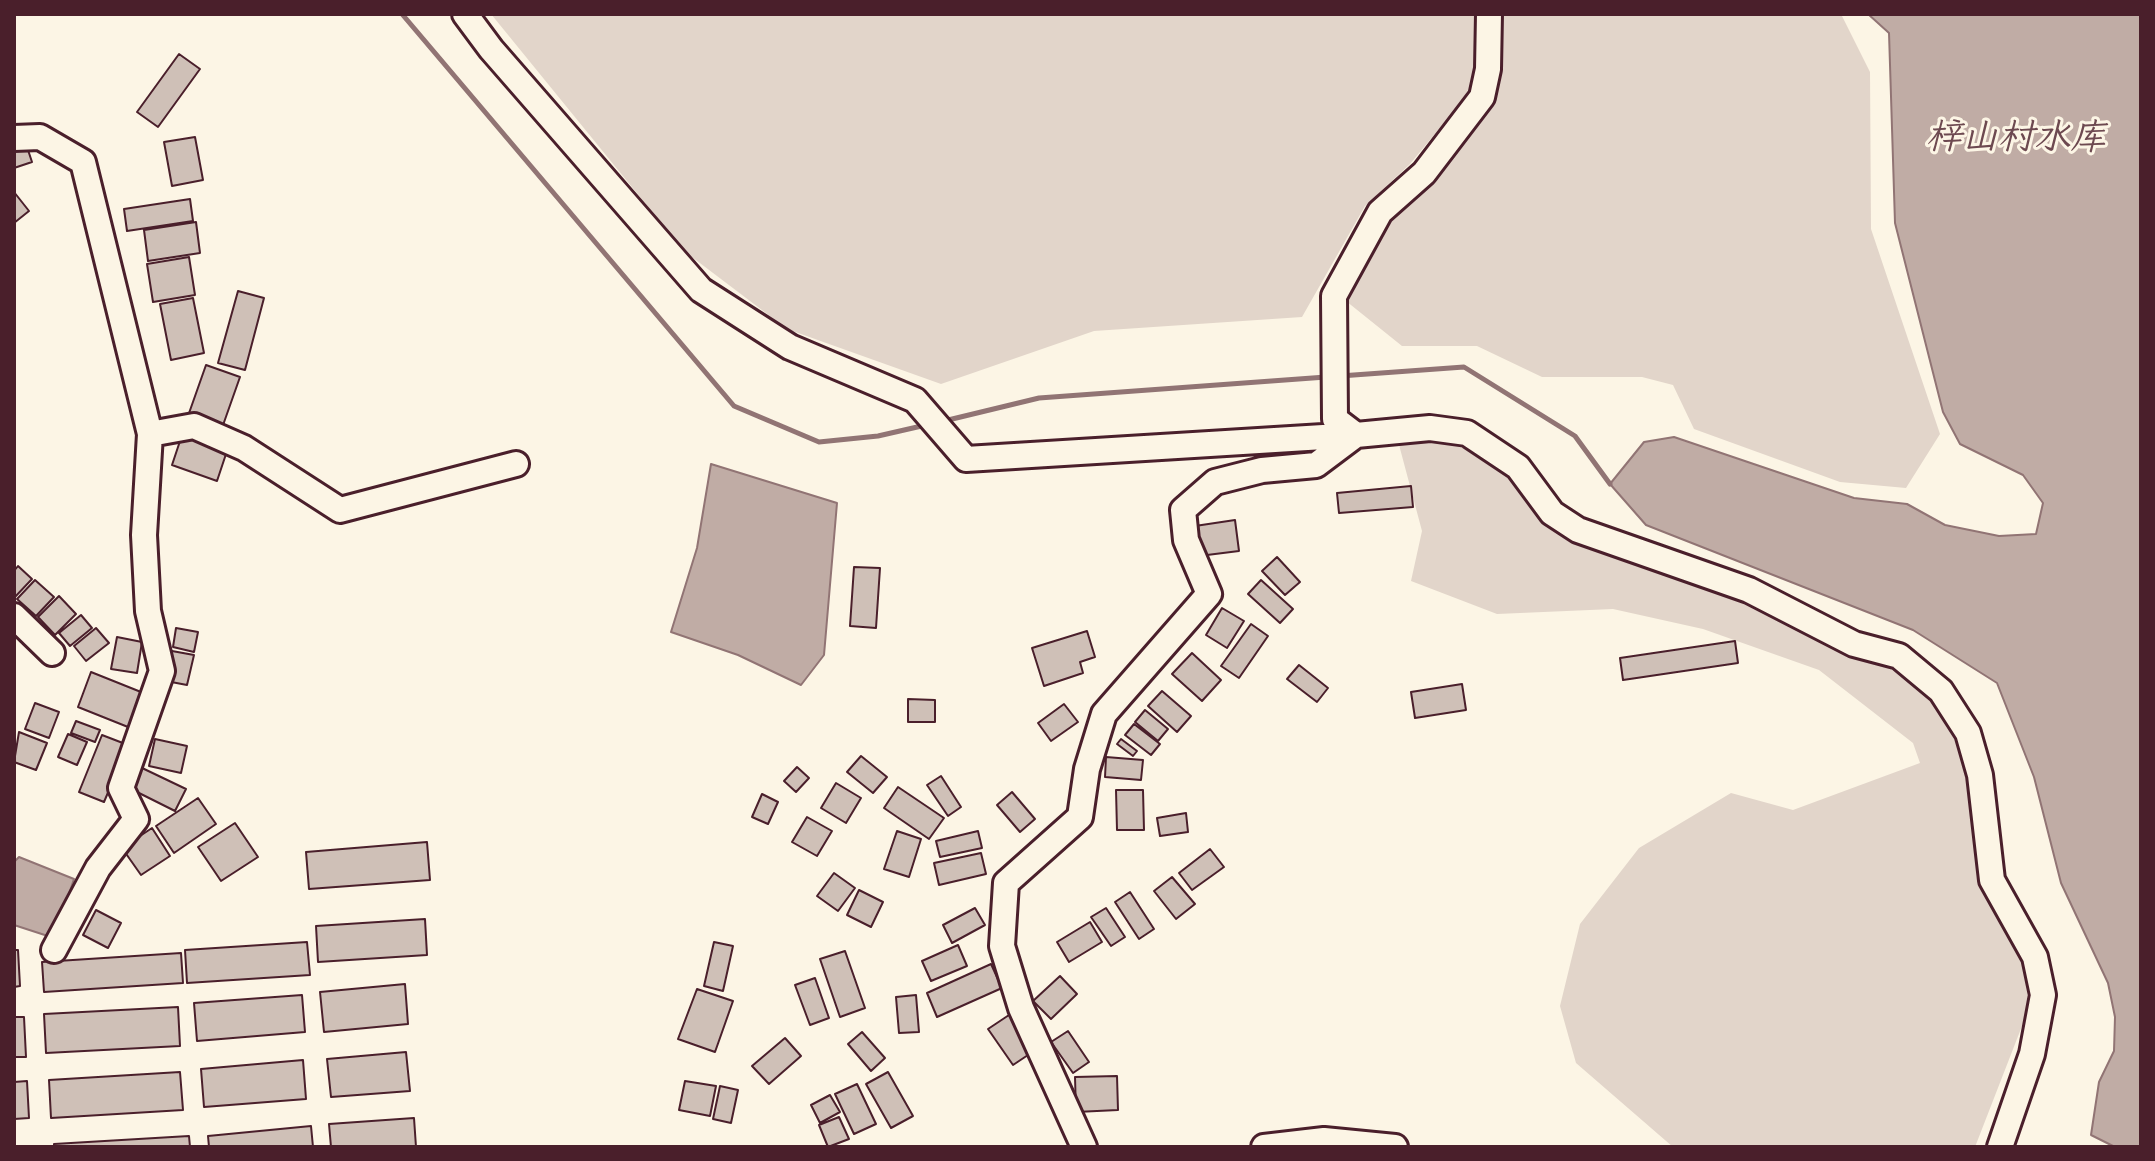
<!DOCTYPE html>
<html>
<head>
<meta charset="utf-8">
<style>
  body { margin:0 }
  #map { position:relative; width:2155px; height:1161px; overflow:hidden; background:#fcf5e5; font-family:Caveat,sans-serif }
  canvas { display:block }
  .frame { position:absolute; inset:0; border:16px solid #4a1f2b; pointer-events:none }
</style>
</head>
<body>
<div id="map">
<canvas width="2155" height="1161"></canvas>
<div class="frame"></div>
</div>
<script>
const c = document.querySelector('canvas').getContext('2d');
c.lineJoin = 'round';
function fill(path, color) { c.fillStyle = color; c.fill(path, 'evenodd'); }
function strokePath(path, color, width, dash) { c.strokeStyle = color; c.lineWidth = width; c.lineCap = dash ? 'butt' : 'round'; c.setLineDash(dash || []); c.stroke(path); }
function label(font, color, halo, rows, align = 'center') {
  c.font = font + ' Caveat,"LXGW WenKai TC",sans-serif'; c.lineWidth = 6; c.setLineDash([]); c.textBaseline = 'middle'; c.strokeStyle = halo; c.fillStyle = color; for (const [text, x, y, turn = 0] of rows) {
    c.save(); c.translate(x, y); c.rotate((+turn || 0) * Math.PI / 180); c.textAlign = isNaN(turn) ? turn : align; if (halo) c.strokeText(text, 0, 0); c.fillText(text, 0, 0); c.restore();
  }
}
const green = new Path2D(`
  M491,14H1478L1479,58L1467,95L1410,164L1365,206L1302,317L1094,331L941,384L787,329L684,251Z
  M1501,14H1841L1870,72L1871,229L1940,434L1906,488L1840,482L1694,429L1673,385L1642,377H1542L1477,346H1402L1346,301L1387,218L1431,184L1497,91Z
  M1453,436L1501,469L1520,493L1571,539L1741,597L1878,660L1930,697L1954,729L1968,770L1977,878L2024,967L2029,1008L1975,1147H1673L1576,1063L1560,1006L1580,924L1639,848L1731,793L1793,810L1920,763L1913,743L1819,670L1703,629L1613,609L1497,614L1411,581L1422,531L1398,441Z`);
const water = new Path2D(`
  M1868,14H2141V1147H2115L2091,1135L2099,1082L2114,1051L2115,1017L2108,983L2061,883L2034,777L1997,683L1913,630L1646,525L1610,484L1644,442L1674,437L1854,498L1907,504L1945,525L1999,536L2036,534L2043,503L2023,475L1960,444L1943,412L1895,223L1889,33Z
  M711,464L837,503L824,655L801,685L738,655L671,632L697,548Z
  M19,857L74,879L54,938L14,925V862Z`);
const stream = new Path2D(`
  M402,14L734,406L819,442L878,436L926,425
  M1340,376L1464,367L1575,436L1610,484
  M944,421L1039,398L1326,377`);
const building = new Path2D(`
  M179,54L200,69L158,127L137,112Z
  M195,137L203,180L172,186L164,142Z
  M24,138L32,162L14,168V142Z
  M14,192L29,211L14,223Z
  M190,199L193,221L127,231L124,209Z
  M196,222L200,253L148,261L144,230Z
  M189,257L195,295L153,302L147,264Z
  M238,291L264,298L245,370L218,363Z
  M193,298L204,353L171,360L160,304Z
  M206,365L240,377L222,428L188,416Z
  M183,432L228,448L217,481L172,465Z
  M1411,486L1413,507L1339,513L1337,493Z
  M1235,520L1239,551L1199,556L1195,526Z
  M1277,557L1300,582L1285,595L1262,571Z
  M18,566L32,579L14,598V571Z
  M854,567L880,568L876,628L850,626Z
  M35,580L54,597L36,616L17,599Z
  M1261,580L1293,609L1280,623L1248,594Z
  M59,596L76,614L55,635L38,617Z
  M1222,608L1244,621L1227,648L1206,635Z
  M81,615L92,628L70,646L59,633Z
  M1251,624L1268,636L1239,678L1221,666Z
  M96,628L109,643L86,661L74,646Z
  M176,628L198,632L194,652L173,647Z
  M1087,631L1095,657L1080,662L1083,673L1044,686L1032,648Z
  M117,637L142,642L137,673L111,669Z
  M1735,641L1738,663L1623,680L1620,658Z
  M172,651L194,655L187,685L166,681Z
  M1192,653L1221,680L1202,701L1172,674Z
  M1299,665L1328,688L1317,702L1287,679Z
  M91,672L146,694L133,729L78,707Z
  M1462,684L1466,710L1415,718L1411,692Z
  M1162,691L1191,716L1177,732L1148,706Z
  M908,699L935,700V722H908Z
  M35,703L59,712L49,738L25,729Z
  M1064,704L1078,722L1051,741L1038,723Z
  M1145,710L1168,729L1158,741L1135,722Z
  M76,721L100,730L95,742L71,733Z
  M1134,724L1160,744L1151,755L1125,735Z
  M19,732L47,743L36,770L14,762Z
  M68,734L87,742L77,765L58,757Z
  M102,735L128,745L104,802L79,792Z
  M155,739L187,746L181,773L149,766Z
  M1121,739L1137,751L1133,756L1117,744Z
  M861,756L887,777L873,793L847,772Z
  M1106,757L1143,760L1141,780L1105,777Z
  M140,767L186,789L175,811L129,788Z
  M797,767L809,778L796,792L784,781Z
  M941,776L961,807L948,816L927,785Z
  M836,783L861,798L846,823L821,808Z
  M898,787L944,818L929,839L884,808Z
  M1116,790H1143L1144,830H1117Z
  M1012,792L1035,819L1020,832L997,805Z
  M762,794L778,802L768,824L752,817Z
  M198,798L216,824L174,853L156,826Z
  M1186,813L1188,832L1160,836L1157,818Z
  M807,817L832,831L817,856L792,842Z
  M235,823L258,857L221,881L198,847Z
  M152,828L170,856L141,875L122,848Z
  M897,831L921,839L909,877L884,869Z
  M978,831L982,848L940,857L936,841Z
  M427,842L430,880L309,889L306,852Z
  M1210,849L1224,867L1192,890L1179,873Z
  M981,853L986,874L939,885L934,863Z
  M834,873L855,888L838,911L817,896Z
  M1172,877L1195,904L1176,919L1154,891Z
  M859,890L883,902L871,927L847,915Z
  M1130,892L1154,929L1139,939L1115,902Z
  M975,908L985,925L952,943L943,925Z
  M1106,908L1125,937L1111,946L1091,917Z
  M96,910L121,923L108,948L83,935Z
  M425,919L427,955L318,962L316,926Z
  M1090,922L1102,942L1069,962L1057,942Z
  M307,942L310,975L187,983L185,950Z
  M714,942L733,946L723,991L704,986Z
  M958,945L967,966L931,981L922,961Z
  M14,950H18L20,986L14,987Z
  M845,951L865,1008L840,1017L820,959Z
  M181,953L183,983L44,992L42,962Z
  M991,964L1002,988L937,1017L927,993Z
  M1060,976L1077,994L1051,1019L1033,1001Z
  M815,978L829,1018L810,1025L795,985Z
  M405,984L408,1024L324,1032L320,992Z
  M697,989L733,1001L715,1052L678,1039Z
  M302,995L305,1032L197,1041L194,1003Z
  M916,995L919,1032L899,1033L896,997Z
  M178,1007L180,1046L46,1053L44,1014Z
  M1009,1015L1034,1051L1013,1065L988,1029Z
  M14,1017H24L26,1057H14Z
  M1068,1031L1089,1062L1073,1073L1051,1042Z
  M862,1032L885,1058L871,1071L848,1044Z
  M785,1038L801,1056L769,1084L752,1066Z
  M406,1052L410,1091L331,1097L327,1059Z
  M303,1060L306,1099L204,1107L201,1069Z
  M180,1072L183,1110L51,1118L49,1080Z
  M888,1072L913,1116L891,1128L866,1084Z
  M1117,1076L1118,1110L1076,1112L1075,1077Z
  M27,1081L29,1118L14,1119V1082Z
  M685,1081L716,1086L710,1116L679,1110Z
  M857,1084L876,1124L854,1134L835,1094Z
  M720,1086L738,1090L731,1123L713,1119Z
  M830,1095L840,1112L820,1123L811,1105Z
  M839,1117L849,1139L828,1147L819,1125Z
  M414,1118L416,1147H331L329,1124Z
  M311,1126L313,1147H209L208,1136Z
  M189,1136L190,1147H54V1144Z`);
const minor = new Path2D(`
  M465,14L491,49L701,290L790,347L915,400L966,459L1356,435
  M1489,14L1488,69L1482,97L1424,173L1380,212L1334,296L1335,419L1356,435L1430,428L1467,433L1518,467L1552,513L1578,530L1749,590L1854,644L1899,656L1941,691L1968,733L1980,775L1992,880L2035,957L2043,995L2032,1054L2000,1147
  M14,138L40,137L83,162L150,434L144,535L148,611L162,671L121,788L136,819L98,868L54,950
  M150,434L194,426L244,448L340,510L516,464
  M14,616L52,653
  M1084,1147L1021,1008L1002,946L1006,883L1080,817L1087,769L1104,714L1209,594L1186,540L1183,510L1215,482L1262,470L1316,465L1356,435
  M1264,1147L1324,1140L1395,1147`);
const waterNames = [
  ["梓山村水库",2016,139]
];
fill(green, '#e2d5ca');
fill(water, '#c0aca5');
strokePath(water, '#917474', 2);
strokePath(stream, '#917474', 5);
fill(building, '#cfc0b7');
strokePath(building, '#4a1f2b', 2);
strokePath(minor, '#4a1f2b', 30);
strokePath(minor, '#fcf5e5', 24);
label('italic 36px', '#6d4950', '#fcf5e5', waterNames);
</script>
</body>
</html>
